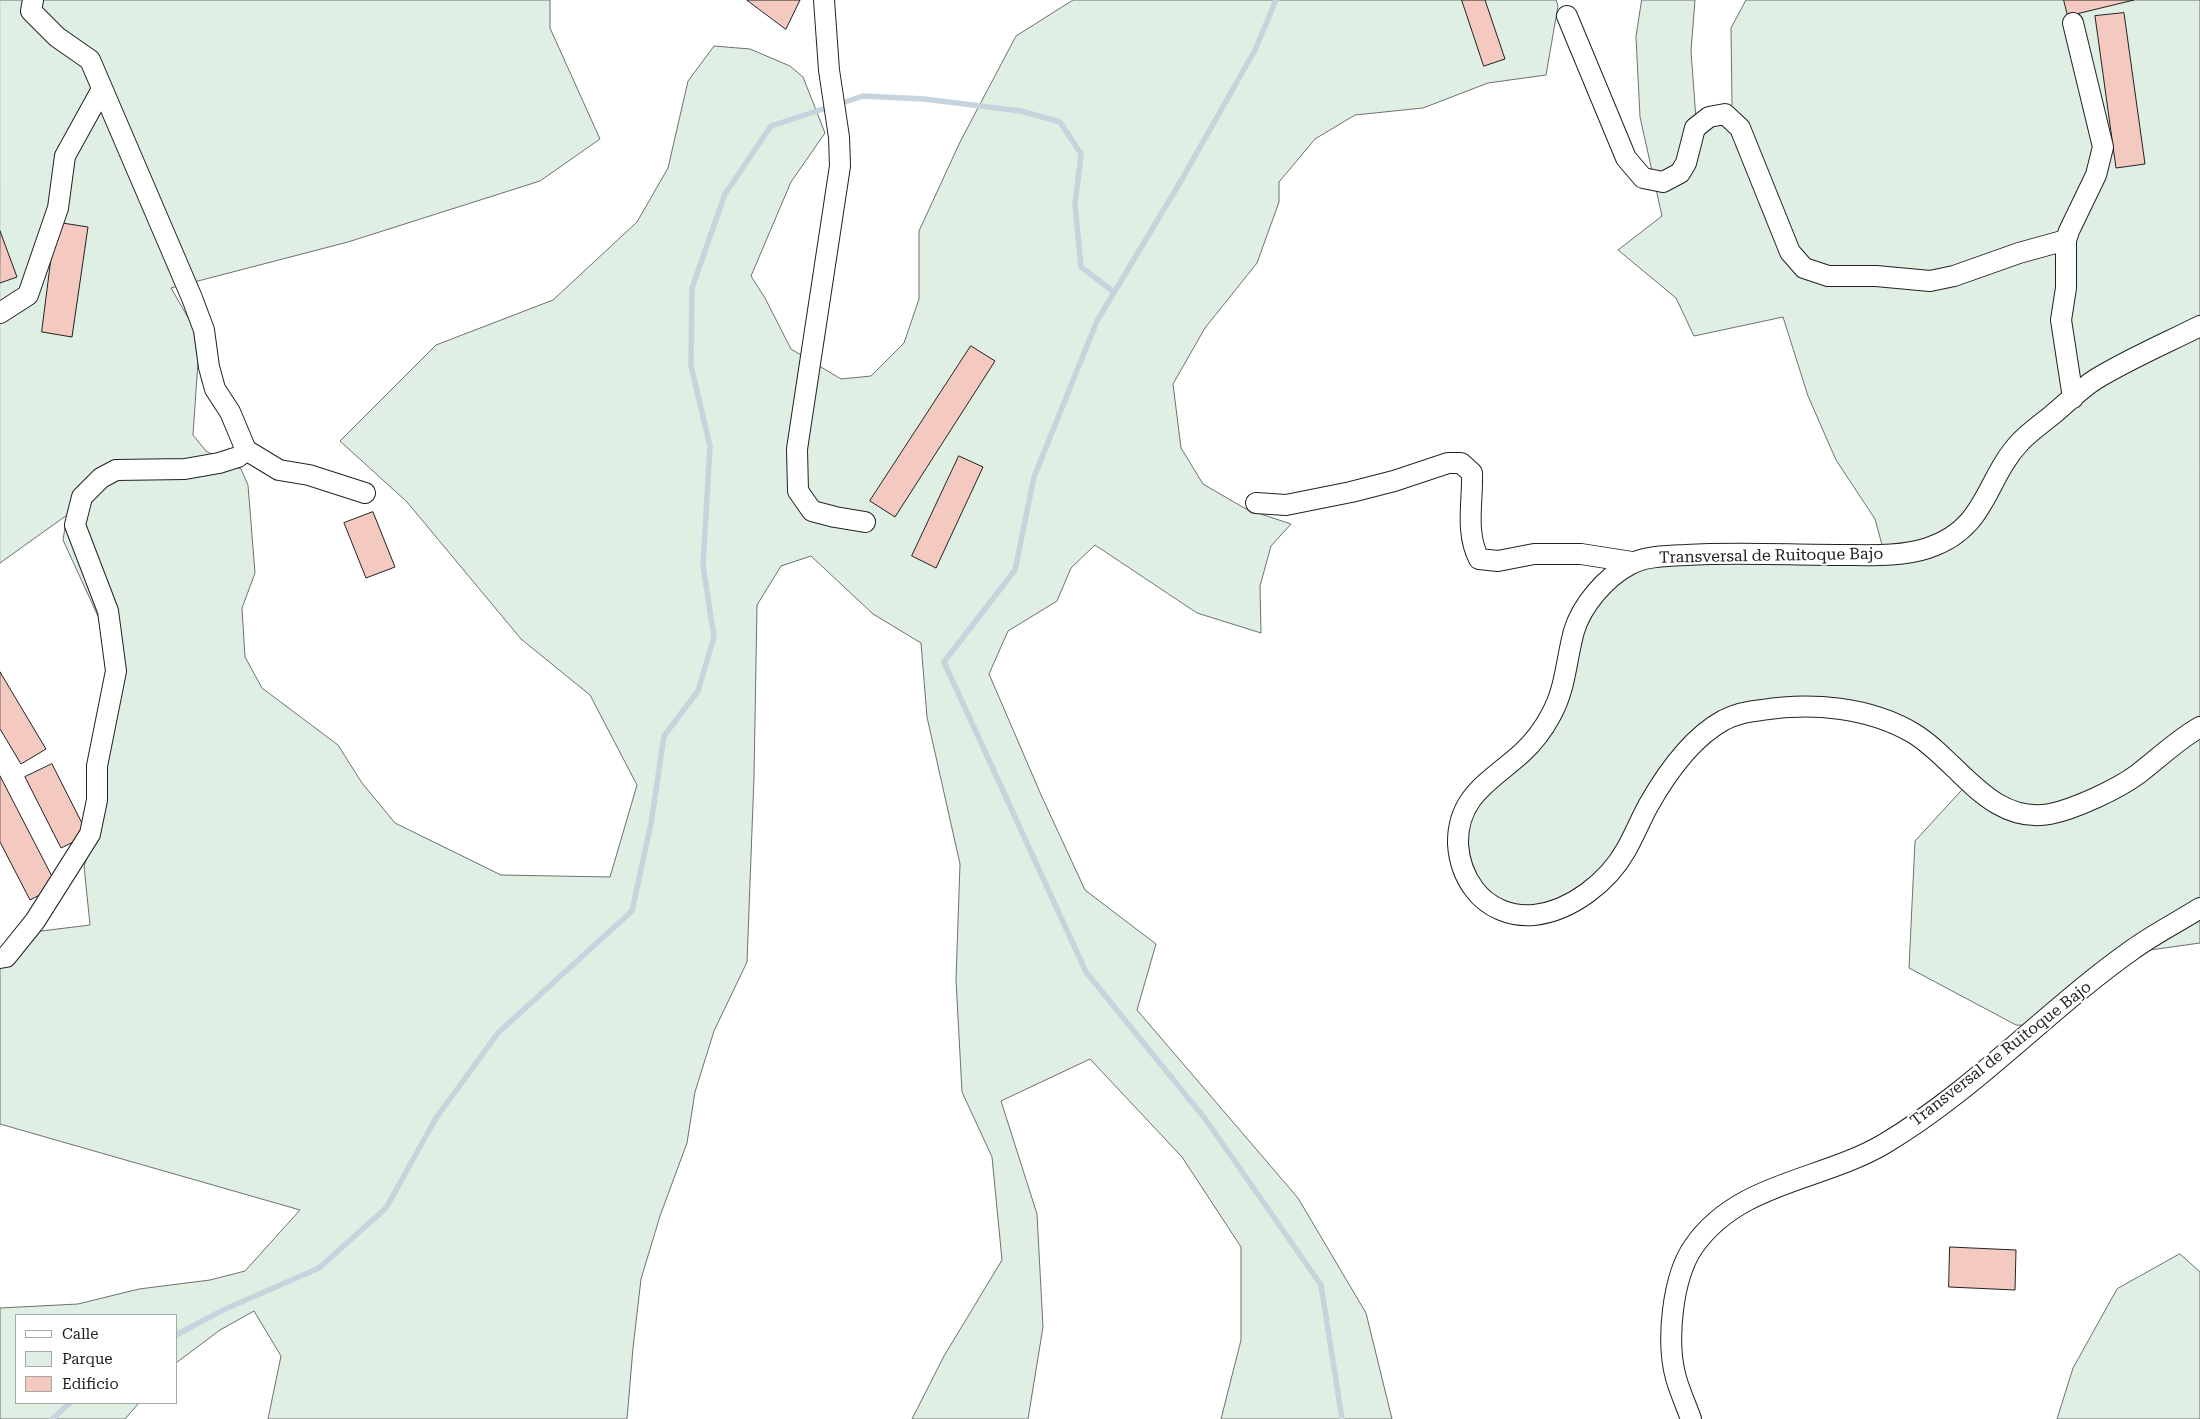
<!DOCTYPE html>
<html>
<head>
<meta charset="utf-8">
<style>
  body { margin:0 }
  #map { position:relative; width:2200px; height:1419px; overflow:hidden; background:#fff; font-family:"Roboto Serif",serif }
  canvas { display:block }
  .legend { position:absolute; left:15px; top:1314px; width:162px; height:90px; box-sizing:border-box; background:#fff; border:1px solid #a7a7a7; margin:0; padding:6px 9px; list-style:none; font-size:15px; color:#222 }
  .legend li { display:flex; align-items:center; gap:10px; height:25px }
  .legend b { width:25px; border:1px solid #a7a7a7 }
</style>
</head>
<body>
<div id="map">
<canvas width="2200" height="1419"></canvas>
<ul class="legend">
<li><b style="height:6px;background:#fff"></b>Calle</li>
<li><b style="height:14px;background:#e0efe3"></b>Parque</li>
<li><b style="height:14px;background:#f3c9c0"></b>Edificio</li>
</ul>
</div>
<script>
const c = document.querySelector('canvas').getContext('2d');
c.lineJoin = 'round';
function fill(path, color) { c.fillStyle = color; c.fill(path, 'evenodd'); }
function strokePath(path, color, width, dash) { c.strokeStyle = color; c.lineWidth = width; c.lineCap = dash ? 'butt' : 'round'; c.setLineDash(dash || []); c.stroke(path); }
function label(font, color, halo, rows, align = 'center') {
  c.font = font + ' "Roboto Serif",serif'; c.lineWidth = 4; c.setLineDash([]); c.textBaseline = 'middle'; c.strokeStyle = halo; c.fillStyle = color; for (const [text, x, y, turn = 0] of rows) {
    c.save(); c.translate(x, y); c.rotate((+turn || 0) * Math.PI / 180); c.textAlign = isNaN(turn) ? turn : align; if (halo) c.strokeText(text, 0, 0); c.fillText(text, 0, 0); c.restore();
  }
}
const green = new Path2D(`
  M0,0H550V28L600,139L540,181L348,242L171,288L193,326L198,362L193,435L206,451L241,469L248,485L255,573L242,608L245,657L262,688L338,745L362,783L395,823L501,875L610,877L637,785L590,695L521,639L407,502L340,441L436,345L553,300L637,222L668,168L688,81L714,46L750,49L790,66L803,77L825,133L791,182L751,276L765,298L791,349L841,379L871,376L904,343L919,299V231L960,142L1016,36L1073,0H1556L1558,6L1546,75L1488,83L1423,108L1355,115L1315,139L1279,182V202L1257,263L1205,328L1173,384L1181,448L1203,484L1246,509L1291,524L1271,546L1260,586L1261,633L1197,613L1095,545L1071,568L1057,601L1008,631L989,674L1042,797L1085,890L1156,944L1137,1010L1298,1198L1366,1313L1392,1419H1221L1241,1340V1247L1182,1157L1090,1059L1001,1101L1037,1214L1043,1327L1028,1419H912L944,1356L1002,1260L992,1157L962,1092L956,980L960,864L927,717L921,643L873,614L811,556L781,566L757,605L754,777L747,962L714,1031L695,1092L687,1143L660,1216L641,1279L633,1348L627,1419H268L281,1356L254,1311L220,1330L176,1363V1315H16V1403H139L125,1419H0V1308L78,1304L139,1289L210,1280L245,1271L300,1210L0,1124V949L17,934L90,925L84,866L95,835L109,703L108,638L63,540L67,515L0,563Z
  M1642,0H1695L1691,51L1696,119L1732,105L1731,28L1746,0H2200V943L2136,952L2043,1026L2016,1025L1909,968L1915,841L1970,781L1878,717L1765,711L1703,740L1603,885L1519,917L1470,878L1466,818L1525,756L1585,615L1637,564L1885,556L1875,519L1836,460L1808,396L1783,317L1694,336L1676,298L1618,250L1662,216L1640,117L1636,37Z
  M2180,1254L2200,1272V1419H2057L2073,1368L2117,1289Z`);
const stream = new Path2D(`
  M1276,0L1255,50L1182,179L1097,321L1034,477L1015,570L944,662L1086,972L1206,1120L1321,1285L1342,1419
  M176,1335L223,1310L319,1268L386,1208L436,1118L498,1033L632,911L651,823L664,736L698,691L714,637L703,565L710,446L691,366L692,288L725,194L771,126L863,96L924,99L1021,111L1060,122L1081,154L1075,205L1081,267L1114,292
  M52,1419L70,1403`);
const building = new Path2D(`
  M747,0H800L786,29Z
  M1462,0H1485L1505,59L1484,66Z
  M2064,0H2134L2068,16Z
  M2124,13L2145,164L2116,168L2095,16Z
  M56,222L88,227L72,337L42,332Z
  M0,231L17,277L0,283Z
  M971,346L995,361L895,517L870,501Z
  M959,456L983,467L936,568L912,556Z
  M373,512L395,567L366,578L344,523Z
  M0,672L46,749L21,764L0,729Z
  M52,764L88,835L61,848L25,777Z
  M0,776L57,886L30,900L0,842Z
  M1950,1247L2016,1250L2015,1290L1949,1287Z`);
const minor = new Path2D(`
  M824,0L829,70L839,137L840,166L797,449L798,491L812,511L835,517L865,522
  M1567,16L1626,158L1643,178L1663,182L1680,173L1686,163L1695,128L1709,117L1725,114L1740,128L1790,252L1804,268L1828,276H1876L1930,281L1954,276L2019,253L2066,240V288L2061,320L2073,398
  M2066,240L2069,231L2096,175L2103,147L2073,23
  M0,313L28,295L58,208L65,156L102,89
  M2200,326C2166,343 2129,359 2096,379C2080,389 2066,404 2051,416C2041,424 2030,432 2021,441C1984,480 1988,528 1928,548C1901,557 1869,555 1841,555C1790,555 1737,552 1686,555C1668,556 1644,556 1629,565C1605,578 1582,605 1574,631C1566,660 1566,688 1551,715C1543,730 1534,742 1522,753C1491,781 1457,796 1458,844C1459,860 1465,877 1474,889C1488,908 1511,917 1534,915C1571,911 1608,882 1626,850C1634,836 1640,821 1648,806C1666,774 1691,738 1724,720C1734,715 1750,711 1762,710C1811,702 1869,707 1913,733C1958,760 1989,825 2050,814C2075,809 2118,789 2138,774C2159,758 2177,740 2200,727
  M246,450L279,470L309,475L365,493
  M1256,503L1286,505L1351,492L1394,481L1448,463H1461L1472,473C1473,502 1465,532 1479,559L1498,561L1534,554H1581L1632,562
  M0,958L6,957L35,921L90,834L97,800V766L116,671L108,611L75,525L82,497L101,478L116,470L185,469L219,463L238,457L246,450L230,412L215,389L209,367L204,330L192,298L90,60L57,37L31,11L33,0
  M1691,1419C1686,1405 1680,1392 1676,1378C1666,1342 1672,1277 1694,1246C1739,1182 1821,1181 1884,1144C1975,1090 2047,1010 2132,950C2154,934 2178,922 2200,908`);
const streetNames = [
  ["Transversal de Ruitoque Bajo",1771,556,-1],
  ["Transversal de Ruitoque Bajo",2001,1054,-38]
];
fill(green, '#e0efe3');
strokePath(green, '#6f6f6f', 1);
strokePath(stream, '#c7d3dd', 5.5);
fill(building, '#f3c9c0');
strokePath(building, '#222', 1);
strokePath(minor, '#222', 22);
strokePath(minor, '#fff', 20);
label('16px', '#222', '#fff', streetNames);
</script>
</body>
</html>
